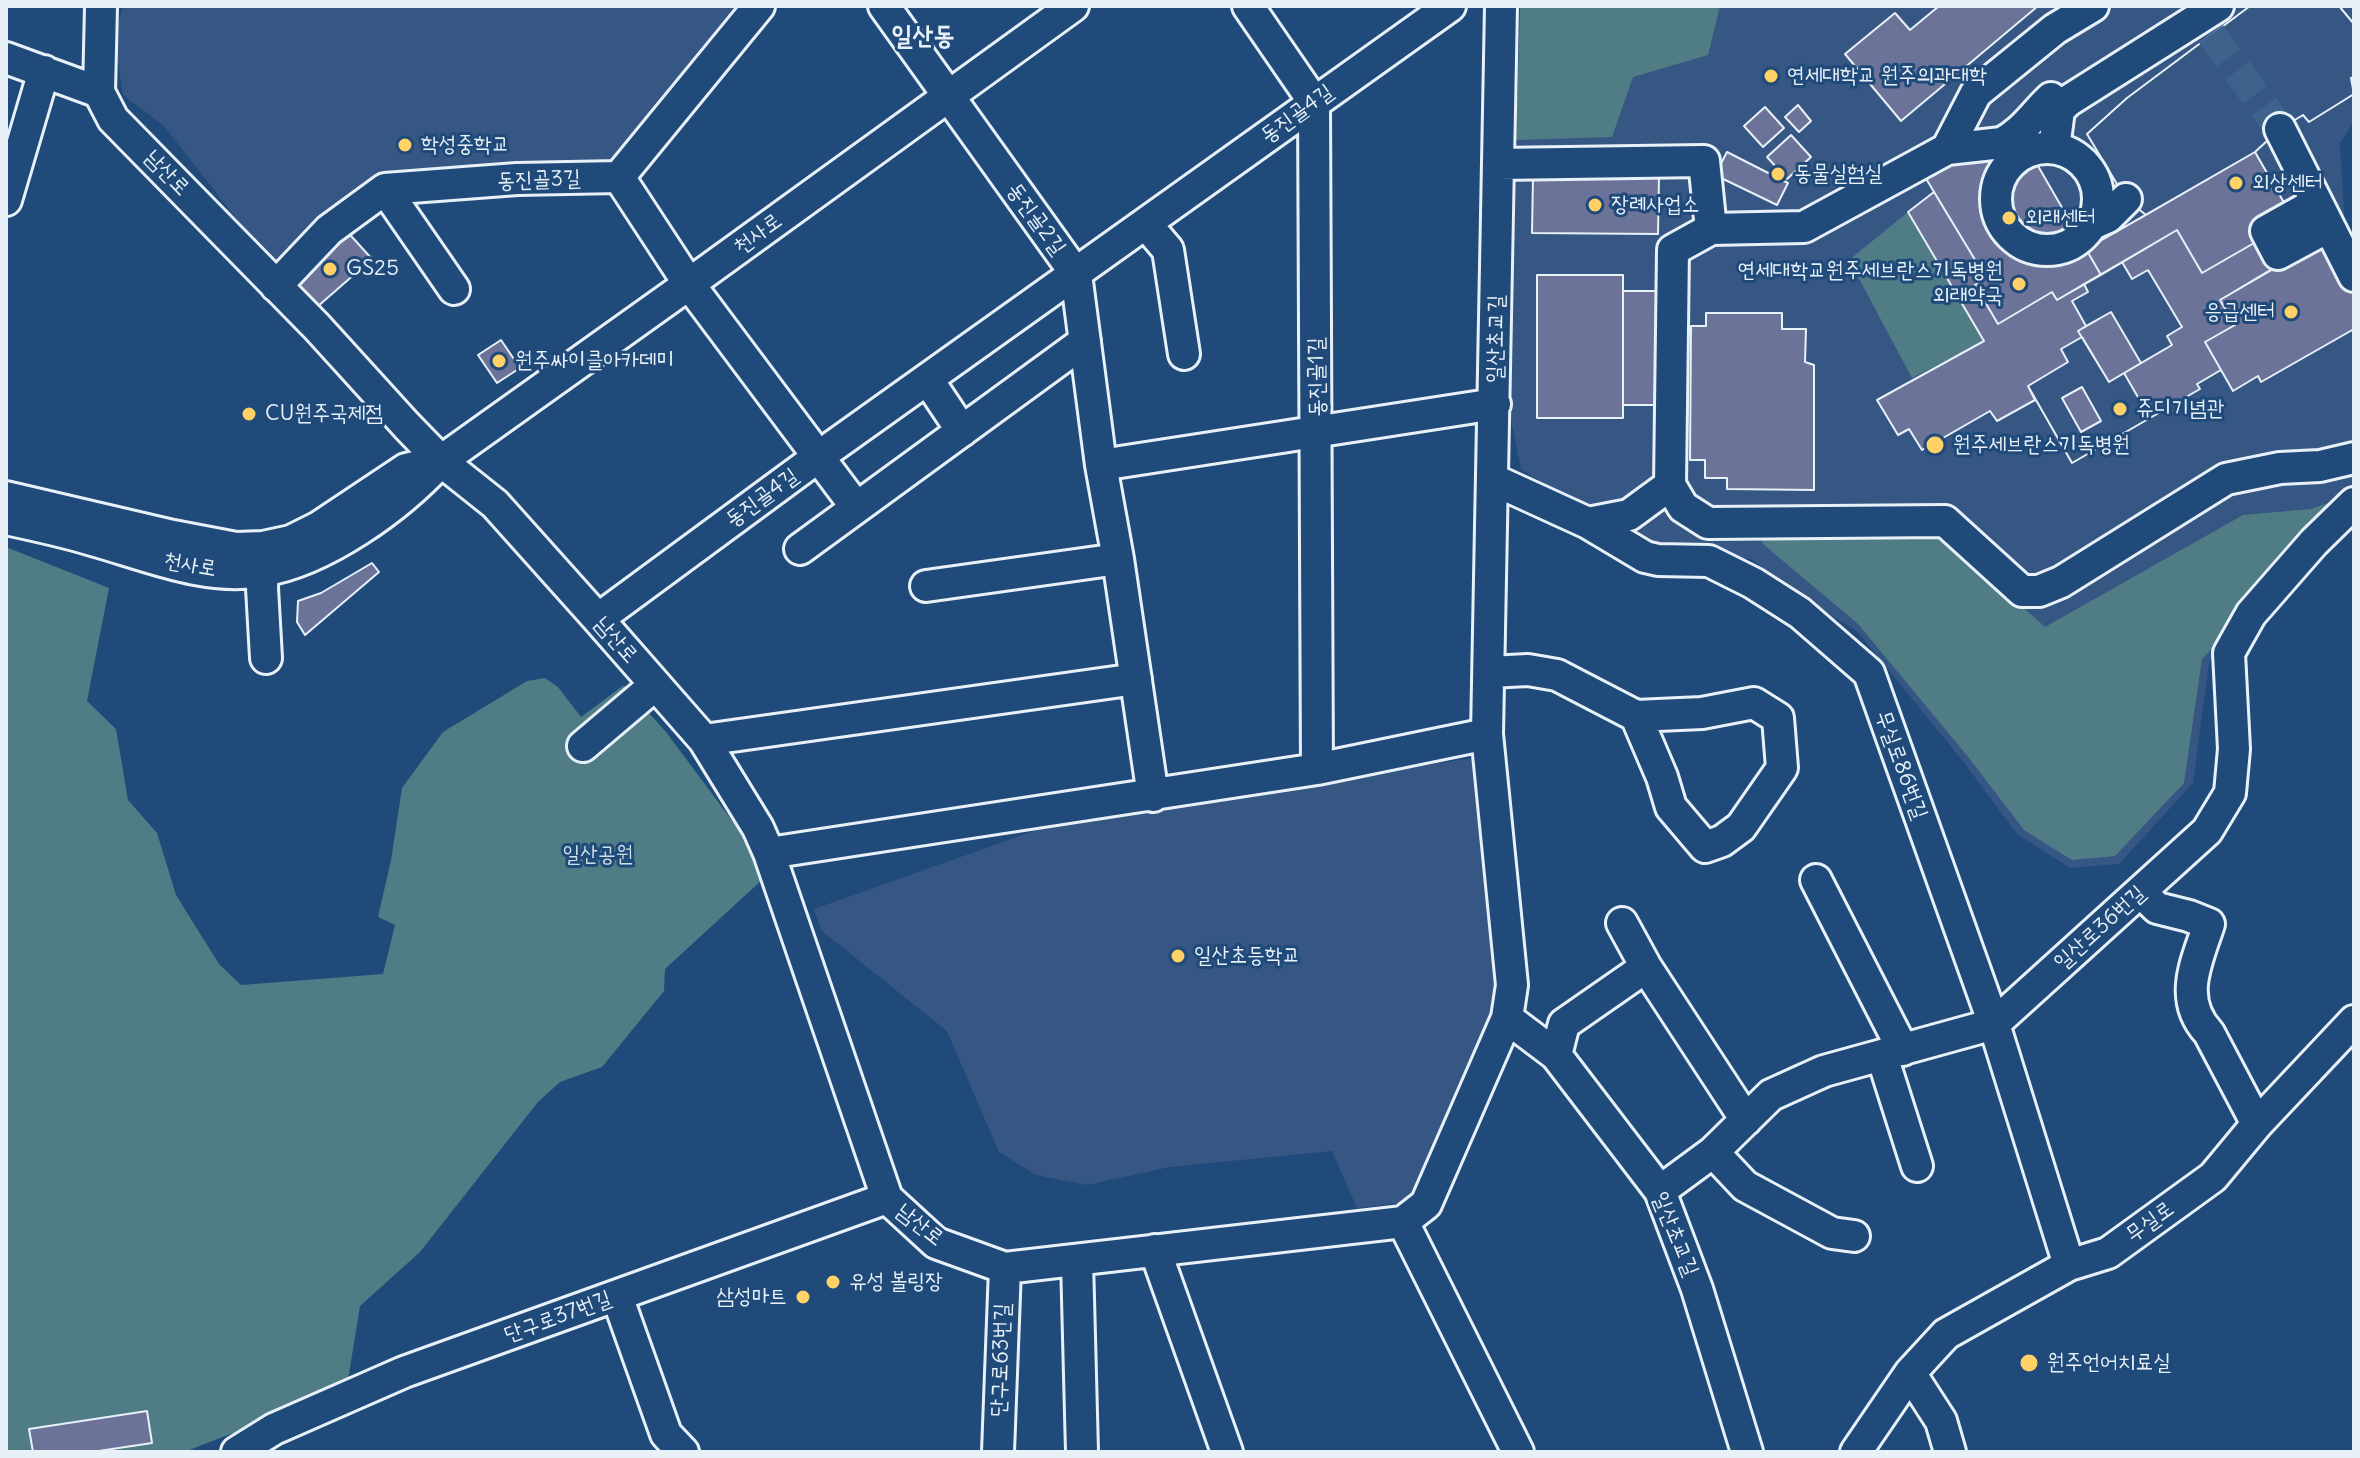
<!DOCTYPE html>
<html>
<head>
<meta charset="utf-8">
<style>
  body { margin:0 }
  #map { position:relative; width:2360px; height:1458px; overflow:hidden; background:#1f4a7a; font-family:Delius,sans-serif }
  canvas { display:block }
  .frame { position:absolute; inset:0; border:8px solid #e8f1f8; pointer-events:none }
</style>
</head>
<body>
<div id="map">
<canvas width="2360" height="1458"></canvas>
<div class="frame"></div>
</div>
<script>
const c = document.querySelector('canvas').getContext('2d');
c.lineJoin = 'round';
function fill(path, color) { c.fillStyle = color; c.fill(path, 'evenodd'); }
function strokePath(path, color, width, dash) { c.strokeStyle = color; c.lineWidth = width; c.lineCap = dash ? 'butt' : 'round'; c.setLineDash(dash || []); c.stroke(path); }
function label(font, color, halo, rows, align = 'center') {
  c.font = font + ' Delius,"Poor Story",sans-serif'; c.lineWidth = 6; c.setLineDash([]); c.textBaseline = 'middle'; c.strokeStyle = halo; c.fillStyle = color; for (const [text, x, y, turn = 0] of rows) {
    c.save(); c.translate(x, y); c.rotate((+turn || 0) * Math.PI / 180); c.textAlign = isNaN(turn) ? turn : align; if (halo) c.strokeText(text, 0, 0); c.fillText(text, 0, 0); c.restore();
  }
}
const built = new Path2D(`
  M123,6H760L614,164L407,176L364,184L317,235L275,268L164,126L123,95L114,37Z
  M1520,6H2354V122L2340,143L2346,245L2354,265V487L2332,509L2209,663L2193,783L2119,864L2070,868L2017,834L1965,764L1857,631L1809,602L1751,559L1711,557L1637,547L1521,469L1511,420Z
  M1474,758L1506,983L1412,1201L1357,1208L1332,1151L1170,1167L1087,1185L1036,1175L999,1152L947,1031L821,930L814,909L1062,821Z`);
const green = new Path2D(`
  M1520,6H1720L1708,55L1633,77L1612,137L1516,140Z
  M1908,212L1984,341L1912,378L1849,260Z
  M2354,494L2337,523L2202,659L2184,783L2115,856L2072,860L2024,830L1969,758L1858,624L1763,544L1760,535L1938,530L2045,627L2243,515L2311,509Z
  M6,547L109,588L87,701L116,729L128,800L157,833L176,895L219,964L241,985L383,974L395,925L378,917L391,860L402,788L443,732L527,681L545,678L558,687L581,717L624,685L666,732L745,838L762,880L665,969L664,991L602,1067L560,1082L538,1102L420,1252L360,1306L348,1380L251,1426L184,1452H6Z`);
const building = new Path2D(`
  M1939,6H2038L1901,121L1845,54L1895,13L1910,30Z
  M2250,6H2339L2354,24V77L2351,78L2354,94L2309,122L2303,115L2280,129L2255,152L2086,249L2146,215L2126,199L2087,134L2127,98Z
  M2250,6H2339L2354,24V77L2351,78L2354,94L2309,122L2303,115L2280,129L2255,152L2146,215L2126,199L2087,134L2127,98Z
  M1798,105L1811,121L1799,132L1785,117Z
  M1765,107L1784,128L1763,147L1744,126Z
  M2012,121L2101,275L2057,300L2052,292L1998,324L1975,285L1986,278L1922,172Z
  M1791,135L1811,157L1787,179L1767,157Z
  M1727,152L1788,183L1777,205L1715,175Z
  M2255,152L2294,220L2202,273L2177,230L2101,275L2086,249Z
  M1533,176L1659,177L1658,234L1532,233Z
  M1934,192L1986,278L1975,285L1998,324L2052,292L2057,300L2084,284L2088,292L2072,301L2086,326L2111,312L2141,363L2172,345L2167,336L2182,327L2148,270L2132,279L2122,262L2177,230L2202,273L2261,239L2277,266L2220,300L2235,325L2205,342L2221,370L2197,384L2200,389L2150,418L2124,373L2109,382L2082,337L2061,349L2068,362L2028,386L2035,400L1997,421L1990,411L1922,450L1909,429L1898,435L1877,400L1984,341L1908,212Z
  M343,227L372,259L317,307L290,278Z
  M2325,239L2354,288V329L2261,382L2258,376L2233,391L2205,342L2235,325L2220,300Z
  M2122,262L2132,279L2148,270L2182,327L2167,336L2172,345L2141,363L2111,312L2086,326L2072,301L2088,292L2084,284Z
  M2122,262L2132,279L2148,270L2182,327L2167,336L2172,345L2109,382L2078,331L2086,326L2072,301L2088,292L2084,284Z
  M1537,275H1623V418H1537Z
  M1623,291H1660V405H1623Z
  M2111,312L2141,363L2109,382L2078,331Z
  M1706,313H1782V329H1806L1805,362L1814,365V490L1727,489V478H1705V460H1690L1691,326H1706Z
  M2082,337L2109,382L2124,373L2150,418L2072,463L2028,386L2068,362L2061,349ZM2082,387L2101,421L2081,432L2062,398Z
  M2082,337L2109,382L2124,373L2150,418L2072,463L2028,386L2068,362L2061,349Z
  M501,340L520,368L497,383L478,355Z
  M2082,387L2101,421L2081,432L2062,398Z
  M2082,387L2101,421L2081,432L2062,398Z
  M372,563L379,572L305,635L297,622L298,601L321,593Z
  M147,1411L152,1443L92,1452H33L29,1429Z`);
const minorTunnel = new Path2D(`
  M2211,34L2280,129`);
const minor = new Path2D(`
  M101,6L99,92L113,119L317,327L407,426L441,461L495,504L598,619L704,740L758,828L769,853L887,1198L936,1243L1005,1268L1403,1222
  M884,6L1076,274L1101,465L1118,559L1153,796
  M1248,6L1314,102L1317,769
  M2093,6L2055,29L1976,93L1947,149L1804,227L1711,229L1673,250L1670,485L1683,507L1708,523L1945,521L2022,591H2039L2061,582L2226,479L2280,468L2320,466L2354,458
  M6,58L99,92
  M2280,129L2354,276
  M2002,143C2025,130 2032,116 2051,98
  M2054,148L2059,110L2068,101L2218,6
  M1996 199a51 51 0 1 1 102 0a51 51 0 1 1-102 0Z
  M1947,149L2002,143L2012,144L2023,153
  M1498,164L1704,161L1711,229
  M619,177L689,284L856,507
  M385,189L454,289
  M6,200L44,71
  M2316,203L2266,231L2278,254L2328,227
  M1146,224L1168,250L1184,354
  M2090,225L2108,217L2126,199
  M276,286L329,230L385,189L517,179L619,177L759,6
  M928,380L962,431
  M1101,465L1495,404
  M1494,480L1588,523L1645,557L1658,560L1709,561L1753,583L1800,613L1869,673L1994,1024L2069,1265
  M6,497L173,536L236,548L263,547L291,541L319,527L406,469L439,461
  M6,519C34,525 62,531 89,539C144,554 204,581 262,571C325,561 399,507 441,461L689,284L1073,6
  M1588,523L1629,515L1670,485
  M800,549L1085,341
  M263,553L262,588L266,658
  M926,586L1118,559
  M598,619L818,457L1450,6
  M1489,672L1528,670L1557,675L1636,716L1702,713L1754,703L1778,718L1782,768L1741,827L1722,841L1705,847L1671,807L1662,777L1636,716
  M704,740L1136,679
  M583,746L655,685
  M769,853L1317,769L1487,734
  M1816,880L1903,1050
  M2141,892L2157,908L2189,916L2209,924C2197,961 2177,999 2209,1033L2257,1124
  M1622,923L1646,967L1746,1120
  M1507,1018L1556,1055L1660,1191L1697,1289L1747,1452
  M1556,1055L1564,1024L1646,967
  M1882,1056L1917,1166
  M1713,1152L1745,1186L1832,1233L1854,1236
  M1660,1191L1713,1152L1771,1095L1824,1071L1994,1024L2207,831L2230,793L2234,749L2229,653L2251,614L2314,542L2354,503
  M1403,1222L1426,1204L1507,1018L1512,985L1487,734L1501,6
  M1403,1222L1518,1452
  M1155,1250L1227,1452
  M1077,1260L1082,1452
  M617,1296L666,1434L683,1452
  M1910,1373L1941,1421L1950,1452
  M237,1452L274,1429L404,1372L887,1198
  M998,1452L1005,1268
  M1856,1452L1910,1373L1946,1334L2069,1265L2108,1253L2213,1177L2257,1124L2354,1021`);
const markers = [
  [1771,76,8,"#ffd166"],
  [405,145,8,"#ffd166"],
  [1778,174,8,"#ffd166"],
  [2236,183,8,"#ffd166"],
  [1595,205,8,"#ffd166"],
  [2009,218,8,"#ffd166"],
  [330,269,8,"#ffd166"],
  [2019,284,8,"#ffd166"],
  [2291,312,8,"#ffd166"],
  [499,361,8,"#ffd166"],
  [2120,409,8,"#ffd166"],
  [249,414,8,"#ffd166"],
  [1935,445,10,"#ffd166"],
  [1178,956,8,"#ffd166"],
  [833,1282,8,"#ffd166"],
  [803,1297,8,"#ffd166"],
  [2029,1363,10,"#ffd166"]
];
const poiNames = [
  ["연세대학교 원주의과대학",1787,76],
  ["학성중학교",421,145],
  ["동물실험실",1794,174],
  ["외상센터",2252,183],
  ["장례사업소",1611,205],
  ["외래센터",2025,218],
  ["GS25",346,269],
  ["연세대학교원주세브란스기독병원",2003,271,"right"],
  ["외래약국",2003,296,"right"],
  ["응급센터",2275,312,"right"],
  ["원주싸이클아카데미",515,361],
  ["쥬디기념관",2136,409],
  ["CU원주국제점",265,414],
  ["원주세브란스기독병원",1953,445],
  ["일산초등학교",1194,956],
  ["유성 볼링장",849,1282],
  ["삼성마트",787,1297,"right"],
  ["원주언어치료실",2047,1363]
];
const streetNames = [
  ["동진골4길",1297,114,-36],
  ["남산로",167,173,46],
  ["동진골3길",539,180,-2],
  ["동진골2길",1036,219,54],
  ["천사로",758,234,-36],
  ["일산초교길",1496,339,-89],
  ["동진골1길",1317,377,-91],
  ["동진골4길",762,498,-36],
  ["천사로",190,565,10],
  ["남산로",616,640,49],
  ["무실로86번길",1901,765,70],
  ["일산로36번길",2100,928,-42],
  ["무실로",2150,1222,-36],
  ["남산로",920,1225,38],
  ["일산초교길",1675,1234,68],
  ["단구로37번길",558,1317,-20],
  ["단구로63번길",1001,1360,-88]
];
const parkNames = [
  ["일산공원",598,855]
];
const quarterNames = [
  ["일산동",923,37]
];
fill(built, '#365683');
fill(green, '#4f7c85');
fill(building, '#6b7399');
strokePath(building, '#e8f1f8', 2);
strokePath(minorTunnel, '#3d638d', 30, [30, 15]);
strokePath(minor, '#e8f1f8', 36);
strokePath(minor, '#1f4a7a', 30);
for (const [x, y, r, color] of markers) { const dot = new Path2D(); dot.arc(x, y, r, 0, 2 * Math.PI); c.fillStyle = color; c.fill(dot); strokePath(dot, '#1f4a7a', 3); }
label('22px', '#e8f1f8', '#1f4a7a', poiNames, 'left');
label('22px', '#e8f1f8', '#1f4a7a', streetNames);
label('22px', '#d1dfe7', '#1f4a7a', parkNames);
label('bold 26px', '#e8f1f8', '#1f4a7a', quarterNames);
</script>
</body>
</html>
